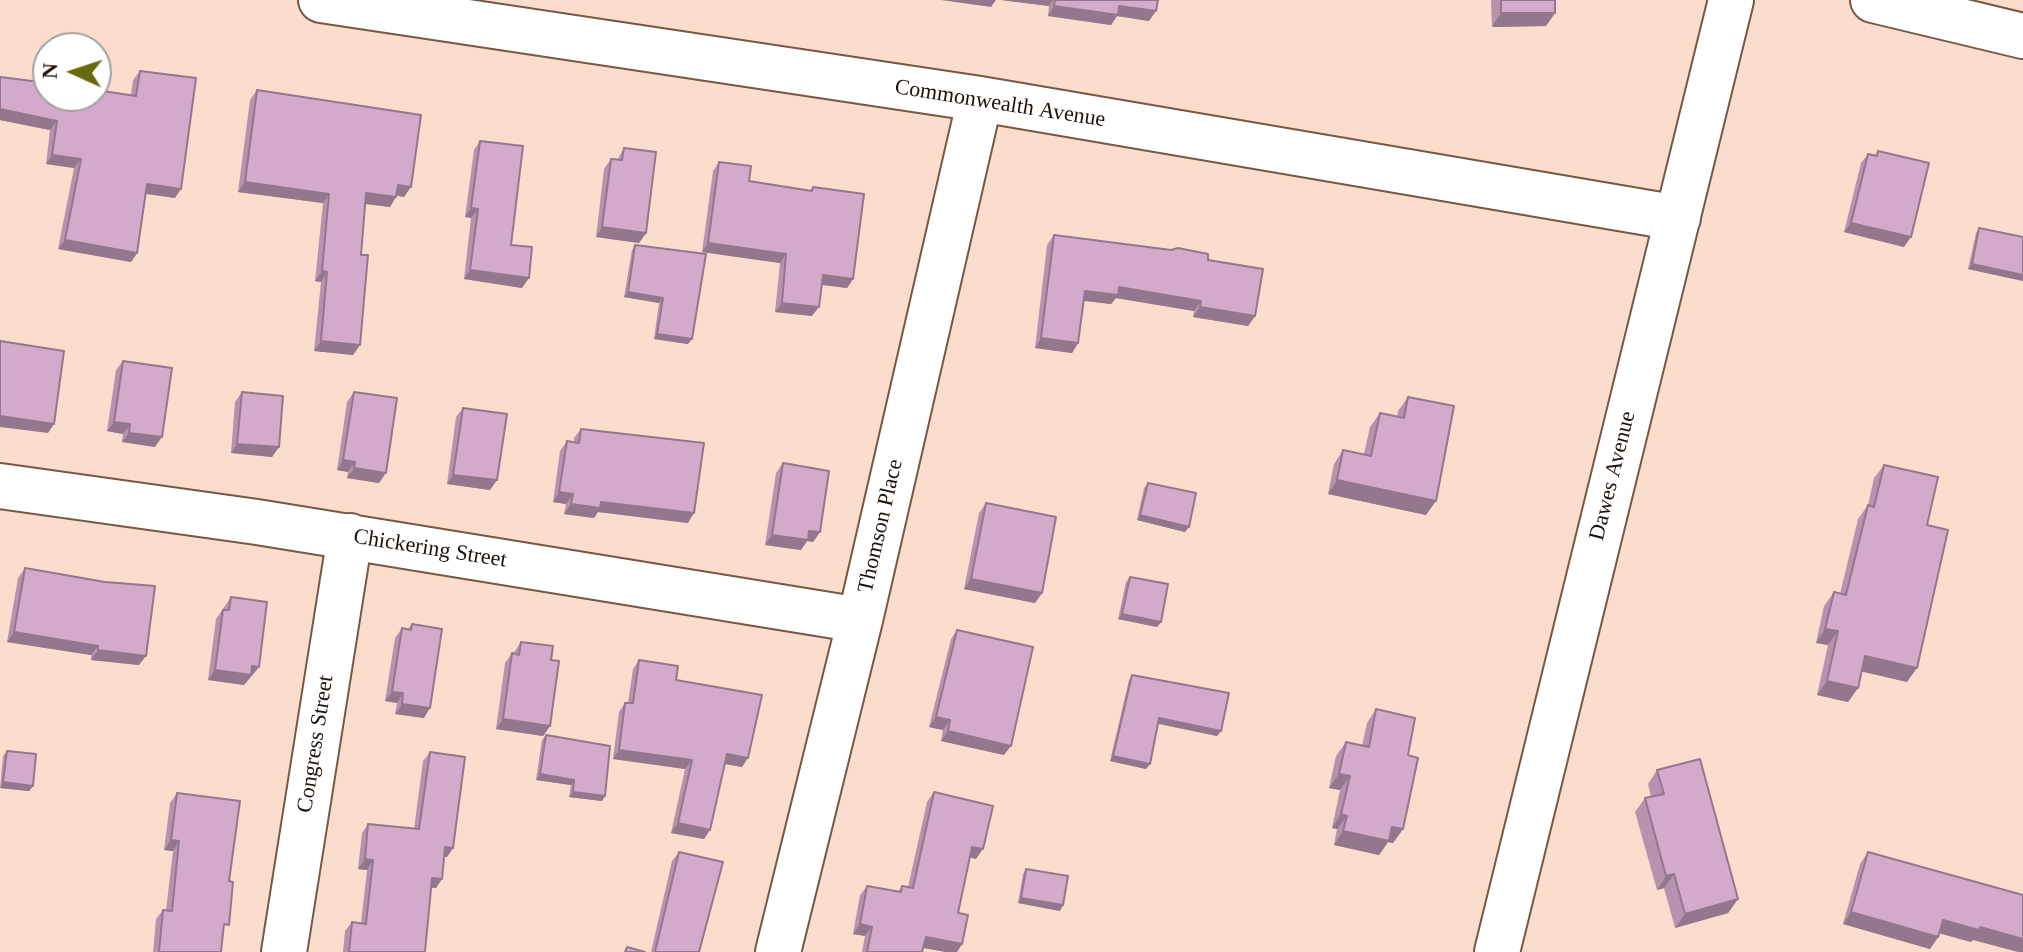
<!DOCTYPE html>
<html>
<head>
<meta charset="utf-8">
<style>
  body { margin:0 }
  #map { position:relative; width:2023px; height:952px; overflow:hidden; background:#faddcc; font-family:"Times New Roman",serif }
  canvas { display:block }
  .north { position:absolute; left:32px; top:32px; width:80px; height:80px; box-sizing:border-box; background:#fff; border:2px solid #a5a09d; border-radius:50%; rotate:273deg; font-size:22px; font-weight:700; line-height:32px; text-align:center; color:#1e120a }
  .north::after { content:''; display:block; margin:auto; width:28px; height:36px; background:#666a0c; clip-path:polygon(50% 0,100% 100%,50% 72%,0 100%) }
</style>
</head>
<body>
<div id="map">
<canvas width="2023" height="952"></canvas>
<div class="north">N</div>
</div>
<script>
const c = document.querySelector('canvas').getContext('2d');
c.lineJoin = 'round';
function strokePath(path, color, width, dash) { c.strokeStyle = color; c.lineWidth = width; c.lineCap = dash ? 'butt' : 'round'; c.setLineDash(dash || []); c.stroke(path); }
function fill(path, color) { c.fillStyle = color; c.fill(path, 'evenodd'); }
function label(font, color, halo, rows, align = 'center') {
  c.font = font + ' "Times New Roman",serif'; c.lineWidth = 7; c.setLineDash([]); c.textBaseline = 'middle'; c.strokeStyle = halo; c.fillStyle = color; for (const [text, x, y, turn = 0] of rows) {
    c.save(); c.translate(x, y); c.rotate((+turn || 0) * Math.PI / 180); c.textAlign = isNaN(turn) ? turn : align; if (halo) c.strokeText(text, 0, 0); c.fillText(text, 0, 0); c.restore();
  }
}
const minor = new Path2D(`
  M321,0L980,99L1678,218
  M1873,0L2023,36
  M0,486L257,522L860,620
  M284,952L350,536
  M778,952L860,620L980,99
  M1497,952L1731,0`);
const wall = new Path2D(`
  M1001,0H1158L1149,21L1117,16L1111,25L1048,16L1049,6Z
  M1491,0H1555V13L1546,26L1492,27Z
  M140,71L175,198L146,194L137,253L131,262L58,249L74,168L46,164L50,130L0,120V77L131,95L133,80Z
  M257,90L404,197L397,195L390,207L365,204L361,255L360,345L353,355L314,351L321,282L315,281L323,203L238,192L250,100Z
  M480,141L511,245L522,288L464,279L471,218L465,217L474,150Z
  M624,148L646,233L639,243L596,237L604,169L611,159L617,160Z
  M1878,151L1904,247L1844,232L1861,163L1868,154L1875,155Z
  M719,162L749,181L810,191L813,187L853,279L847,288L822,285L812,316L775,312L780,263L702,252L713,171Z
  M1979,228L2023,237V281L1968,269L1976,233Z
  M1054,235L1208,260L1255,316L1248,326L1193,317L1194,311L1116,298L1111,304L1084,301L1078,343L1072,353L1035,348L1047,245Z
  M635,245L688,344L654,339L659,303L624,297L632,250Z
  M123,361L155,447L122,442L123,434L107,431L116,370Z
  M242,392L279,447L272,457L231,453L235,402Z
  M354,392L379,483L347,478L348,472L337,470L347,402Z
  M1408,397L1426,515L1328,494L1334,464L1343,450L1364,454L1370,427L1380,413L1397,417L1398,411Z
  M463,408L497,480L490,490L447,484L456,417Z
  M581,429L688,523L598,512L594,518L564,514L566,504L553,502L560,451L567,441L574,442V438Z
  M783,463L820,532L813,542L807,541L801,550L765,545L776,473Z
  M1884,465L1927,525L1907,682L1862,671L1858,688L1848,702L1817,695L1828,645L1816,643L1824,606L1834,592L1840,594L1858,519L1868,505L1874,478Z
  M1148,483L1185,532L1137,520L1144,488Z
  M986,503L1042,593L1035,603L964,589L979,513Z
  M25,568L139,665L91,660V655L7,642L18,578Z
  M1130,577L1161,622L1157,627L1118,619L1126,582Z
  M231,597L259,667L244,685L208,680L216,619Z
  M412,624L424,718L395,714L397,703L385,701L395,638L402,628L408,629Z
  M957,630L1004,755L941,741L943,730L929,727L951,639Z
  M521,642L551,660L550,726L543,736L496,729L505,663L512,653L513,654Z
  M639,660L676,680L742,767L725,764L704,839L671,833L685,769L613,759L619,712L625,703H628L633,669Z
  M1132,675L1221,731L1217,736L1158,724L1146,769L1110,761L1129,680Z
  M1376,709L1408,755L1403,829L1393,843L1388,842L1379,855L1334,845L1337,829L1332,828L1340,790L1329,788L1336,756L1346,742L1362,746L1367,723Z
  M546,735L605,796L602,801L569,797L571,785L536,780L542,740Z
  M7,751L33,786L29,791L0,788L3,756Z
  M430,752L453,848L447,857H444L436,888H431L425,952H343L345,931L352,922L361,923L367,870L358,869L362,833L368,824L414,829L423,761Z
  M1657,770L1738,899L1728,913L1675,928L1664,888L1657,890L1635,812L1645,798L1651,797L1648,784Z
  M934,792L976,859L970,857L958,913L962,944L957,952H946L923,948L922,952H862L865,936L853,934L860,895L867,886L898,892L902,886L908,887L927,802Z
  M177,793L223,933L221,952H153L156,919L163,910H166L173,851L164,850L170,803Z
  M679,852L699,952H651L672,861Z
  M1868,852L1973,940L1971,942L1939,933L1938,937L1930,949L1843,924L1860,864Z
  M1026,869L1060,911L1018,903L1023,874Z`);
const shadedWall = new Path2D(`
  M941,0H996L991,7Z
  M1001,0H1053L1049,6Z
  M1054,6H1119L1156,11L1149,21L1117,16L1111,25L1048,16Z
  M1501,13H1555L1546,26L1492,27Z
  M0,109L57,121L50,130L0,120Z
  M52,155L81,159L74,168L46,164Z
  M245,182L329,194L323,203L238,192Z
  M147,184L181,189L175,198L141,193Z
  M398,185L411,187L404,197L392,195Z
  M366,193L396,197L390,207L359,203Z
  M471,208L478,209L471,218L465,217Z
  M1851,223L1911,237L1904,247L1844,232Z
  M602,227L646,233L639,243L596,237Z
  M65,240L137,253L131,262L58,249Z
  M708,243L786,254L780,263L702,252Z
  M1972,264L2023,275V281L1968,269Z
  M470,270L529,278L522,288L464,279Z
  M322,271L327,272L321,282L315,281Z
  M823,275L853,279L847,288L816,284Z
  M1119,287L1201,301L1194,311L1116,298L1111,304L1078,300L1085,291Z
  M628,292L663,298L659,303L624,297Z
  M782,303L819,307L812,316L775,312Z
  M1200,307L1255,316L1248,326L1193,317Z
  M657,334L692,339L688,344L654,339Z
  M1041,338L1078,343L1072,353L1035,348Z
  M321,341L360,345L353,355L314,351Z
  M0,416L54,424L48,433L0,427Z
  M114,422L130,424L123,434L107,431Z
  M129,433L162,437L155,447L122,442Z
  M237,444L279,447L272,457L231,453Z
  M343,460L355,462L348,472L337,470Z
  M354,468L386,473L379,483L347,478Z
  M453,475L497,480L490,490L447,484Z
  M1337,480L1436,501L1426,515L1328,494Z
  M559,492L573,494L566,504L553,502Z
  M601,502L694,513L688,523L598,512L594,518L564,514L571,504Z
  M1140,515L1189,527L1185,532L1137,520Z
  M809,531L820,532L813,542L807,541L801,550L765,545L772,535Z
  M971,579L1042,593L1035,603L964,589Z
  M1122,614L1161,622L1157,627L1118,619Z
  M1825,629L1838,631L1828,645L1816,643Z
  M14,632L98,646L91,655L7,642Z
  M98,650L146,656L139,665L91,660Z
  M1865,656L1917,668L1907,682L1855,670Z
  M252,666L259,667L244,685L208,680L215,670Z
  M1827,681L1858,688L1848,702L1817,695Z
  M392,692L403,693L397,703L385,701Z
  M402,704L430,708L424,718L395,714Z
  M936,717L950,720L943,730L929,727Z
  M1159,718L1221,731L1217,736L1156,723Z
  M503,719L550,726L543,736L496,729Z
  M948,731L1011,746L1004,755L941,741Z
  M619,750L692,760L685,769L613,759Z
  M727,754L748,758L742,767L720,763Z
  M1113,756L1150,764L1146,769L1110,761Z
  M540,774L574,780L571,785L536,780Z
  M1339,774L1350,776L1340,790L1329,788Z
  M3,782L33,786L29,791L0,788Z
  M573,792L605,796L602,801L569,797Z
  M1341,814L1347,816L1337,829L1332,828Z
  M678,823L710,830L704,839L671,833Z
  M1392,827L1403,829L1393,843L1388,842L1379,855L1334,845L1343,831Z
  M171,840L179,841L173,851L164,850Z
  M445,847L453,848L447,857L439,856Z
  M972,847L983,849L976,859L965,856Z
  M365,859L373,860L367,870L358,869Z
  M1674,874L1664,888L1657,890L1666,876Z
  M432,878L442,879L436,888L426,887Z
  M1021,898L1063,905L1060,911L1018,903Z
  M1738,899L1728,913L1675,928L1685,914Z
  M1851,912L1938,937L1930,949L1843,924Z
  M1943,920L1980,927L2023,939V952H2018L1973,940L1971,942L1935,932Z
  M860,924L872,927L865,936L853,934Z
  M926,937L962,944L957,952H946L919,947Z`);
const building = new Path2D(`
  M1055,0H1158L1156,11L1119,6L1118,15L1054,6Z
  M1501,0H1555V13H1501Z
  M140,71L196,78L181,189L147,184L137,253L65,240L81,159L52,155L57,121L0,109V77L48,83V96H96V90L136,96Z
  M257,90L421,115L411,187L398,185L396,197L366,193L361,255H368L360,345L321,341L327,272L322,271L329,194L245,182Z
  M480,141L523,146L511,245L532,247L529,278L470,270L478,209L471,208Z
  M624,148L656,152L646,233L602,227L611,159L622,160Z
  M1878,151L1929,163L1911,237L1851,223L1868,154L1877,156Z
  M719,162L751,166L749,181L812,191L813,187L864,194L853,279L823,275L819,307L782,303L786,254L708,243Z
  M1979,228L2023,237V275L1972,264Z
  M1054,235L1171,250L1178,248L1208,254V260L1263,269L1255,316L1200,307L1201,301L1119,287L1118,295L1085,291L1078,343L1041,338Z
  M635,245L706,254L692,339L657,334L663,298L628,292Z
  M0,341L64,351L54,424L0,416Z
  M123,361L172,368L162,437L129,433L130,424L114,422Z
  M242,392L283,396L279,447L237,444Z
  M354,392L397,398L386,473L354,468L355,462L343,460Z
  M1408,397L1454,406L1436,501L1337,480L1343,450L1371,456L1380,413L1404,418Z
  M463,408L507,414L497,480L453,475Z
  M581,429L704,443L694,513L601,502L600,508L571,504L573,494L559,492L567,441L579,443Z
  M783,463L829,471L820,532L809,531L808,540L772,535Z
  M1884,465L1938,477L1927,525L1948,530L1917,668L1865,656L1858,688L1827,681L1838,631L1825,629L1834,592L1846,595L1868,505L1874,507Z
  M1148,483L1196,493L1189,527L1140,515Z
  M986,503L1056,517L1042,593L971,579Z
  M25,568L105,582L155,586L146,656L98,650V646L14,632Z
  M1130,577L1168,584L1161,622L1122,614Z
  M231,597L267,602L259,667L252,666L251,675L215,670L223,610H229Z
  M412,624L442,629L430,708L402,704L403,693L392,692L402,628L411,630Z
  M957,630L1033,647L1011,746L948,731L950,720L936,717Z
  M521,642L553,646L551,660L559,661L550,726L503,719L512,653L519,655Z
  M639,660L678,666L676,680L762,695L748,758L727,754L710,830L678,823L692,760L619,750L625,703H633Z
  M1132,675L1229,693L1221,731L1159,718L1150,764L1113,756Z
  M1376,709L1415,718L1408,755L1418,758L1403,829L1392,827L1389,841L1343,831L1347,816L1341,814L1350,776L1339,774L1346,742L1369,747Z
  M546,735L610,746L605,796L573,792L574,780L540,774Z
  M7,751L36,754L33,786L3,782Z
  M430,752L465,757L453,848L445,847L442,879L432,878L425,952H349L352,922L366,924L373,860L365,859L368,824L419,829Z
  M1700,759L1738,899L1685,914L1674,874L1666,876L1645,798L1664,794L1657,770Z
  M934,792L993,806L983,849L972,847L958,913L968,915L962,944L926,937L922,952H867L872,927L860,924L867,886L901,892L902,886L913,888Z
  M177,793L240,801L229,881L233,882L229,925L224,924L221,952H159L163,910L172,911L179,841L171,840Z
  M679,852L723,862L699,952H655Z
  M1868,852L2023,895V939L1980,927L1979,930L1943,920L1938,937L1851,912Z
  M1026,869L1068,876L1063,905L1021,898Z
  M627,947L645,952H625Z`);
const streetNames = [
  ["Commonwealth Avenue",1000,104,9],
  ["Dawes Avenue",1613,476,-76],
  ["Thomson Place",881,526,-77],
  ["Chickering Street",430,549,9],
  ["Congress Street",316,744,-81]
];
strokePath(minor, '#765845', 48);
strokePath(minor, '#fff', 44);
fill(wall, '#b692ae');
fill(shadedWall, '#94778d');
fill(building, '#d4aaca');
strokePath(building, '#94778d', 2);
label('22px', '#1e120a', '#fff', streetNames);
</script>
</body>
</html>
